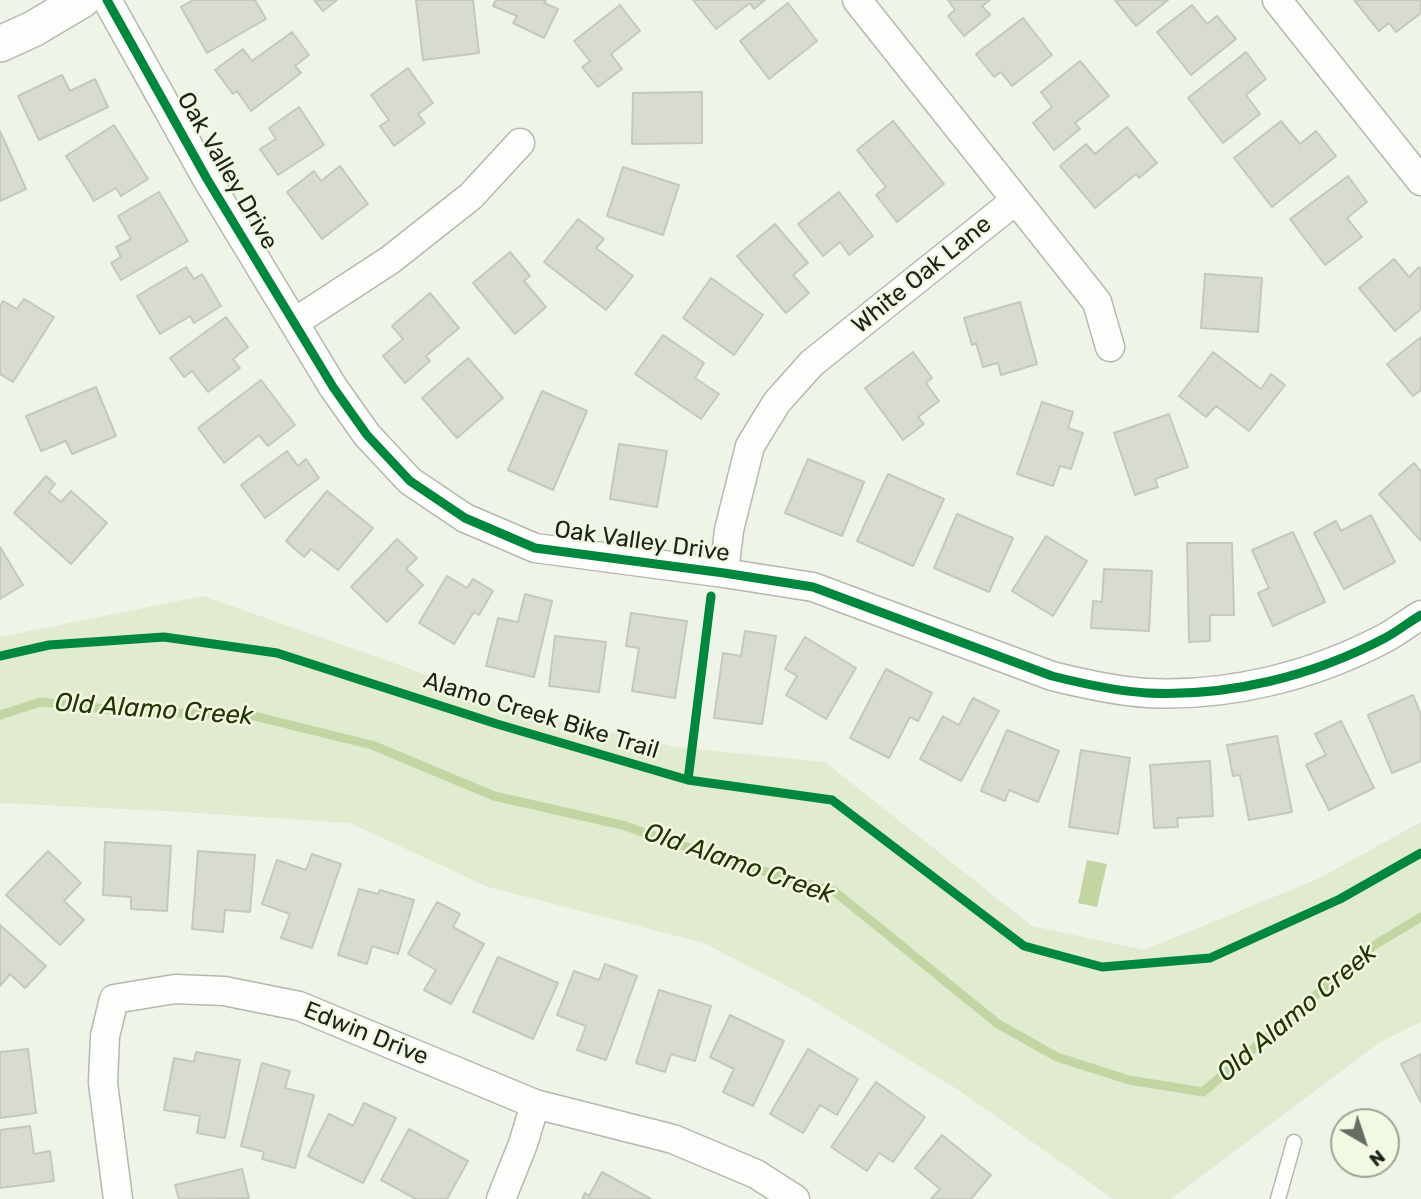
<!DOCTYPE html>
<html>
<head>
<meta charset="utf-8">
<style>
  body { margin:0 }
  #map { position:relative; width:1421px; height:1199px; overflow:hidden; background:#eff4e8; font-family:Rubik,sans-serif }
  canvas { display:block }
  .north { position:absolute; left:1330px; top:1108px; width:70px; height:70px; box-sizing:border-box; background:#f0fae2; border:2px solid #9ca492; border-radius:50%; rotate:141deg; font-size:19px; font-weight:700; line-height:28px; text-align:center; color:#1f221a }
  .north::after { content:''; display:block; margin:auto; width:24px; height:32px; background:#686c62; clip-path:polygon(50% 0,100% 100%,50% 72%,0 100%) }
</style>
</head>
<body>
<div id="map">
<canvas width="1421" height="1199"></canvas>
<div class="north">N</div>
</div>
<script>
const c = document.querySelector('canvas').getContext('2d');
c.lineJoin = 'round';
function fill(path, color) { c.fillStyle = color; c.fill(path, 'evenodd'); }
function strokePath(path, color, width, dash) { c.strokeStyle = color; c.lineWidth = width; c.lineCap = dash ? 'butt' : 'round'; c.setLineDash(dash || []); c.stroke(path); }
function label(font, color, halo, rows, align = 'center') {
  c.font = font + ' Rubik,sans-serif'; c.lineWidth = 5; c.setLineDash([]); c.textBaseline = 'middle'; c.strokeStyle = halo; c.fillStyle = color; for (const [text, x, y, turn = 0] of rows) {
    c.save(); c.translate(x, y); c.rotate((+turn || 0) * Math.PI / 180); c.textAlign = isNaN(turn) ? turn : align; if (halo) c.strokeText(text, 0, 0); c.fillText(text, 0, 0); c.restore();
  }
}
const green = new Path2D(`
  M203,596L408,668L535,716L676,747L825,762L1032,926L1144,950L1320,878L1421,822V1022L1379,1043L1171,1199H1113L960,1091L802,994L704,943L488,887L350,823L183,812L3,803L0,805V637Z`);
const water = new Path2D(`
  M1087,860L1107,864L1097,907L1078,903Z`);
const stream = new Path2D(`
  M0,715L41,702L134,712L250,715L372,745L494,796L622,825L734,863L834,891L998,1024L1057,1057L1129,1080L1203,1092L1373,946L1421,917`);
const building = new Path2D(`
  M193,0H255L266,19L207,53L181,7Z
  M314,0H337L323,11Z
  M416,0H473L479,53L423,60Z
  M496,0H546L544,3L558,9L544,38L513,23L517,16L493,6Z
  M693,0H765L754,9L750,3L716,29Z
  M948,0H990L982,6L990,15L964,36L948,16L955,10Z
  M1115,0H1168L1136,26Z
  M1354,0H1421V13L1396,32L1389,23L1379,31Z
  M788,3L817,41L769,79L740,41Z
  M620,5L640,31L611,54L622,69L598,87L582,67L590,61L574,41Z
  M1192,5L1207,24L1217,16L1236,39L1191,75L1157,32Z
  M1023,18L1052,55L1012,86L1001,72L994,77L976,54Z
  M292,32L309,55L295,66L301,73L251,111L237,91L233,94L215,70L243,49L252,61Z
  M1246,52L1266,79L1246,95L1260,114L1223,143L1188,98Z
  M1080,61L1109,96L1075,123L1080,129L1054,150L1033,123L1052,107L1041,92Z
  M408,68L433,103L418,114L425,123L394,146L380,126L389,120L371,95Z
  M62,75L70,91L95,79L108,107L39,140L18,96Z
  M702,92V143L632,144L633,93Z
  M299,107L324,145L278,175L260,149L276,139L269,128Z
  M893,121L944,184L897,222L876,195L886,187L857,150Z
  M1281,121L1300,144L1316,131L1336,156L1272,207L1234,158Z
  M114,125L148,179L121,196L116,188L94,201L66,156Z
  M1127,127L1157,163L1139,178L1136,174L1095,208L1060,166L1086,144L1095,154Z
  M0,131L26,189L0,201Z
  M340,166L368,204L322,239L287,192L314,171L321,181Z
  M623,167L679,185L663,235L607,216Z
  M1348,176L1367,202L1347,218L1362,237L1325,265L1290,219Z
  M159,192L188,241L121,280L111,263L121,257L116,247L131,239L118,216Z
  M839,192L873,236L849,255L840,242L823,256L798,224Z
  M578,219L604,239L596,248L633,276L606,310L544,262Z
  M775,224L808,263L793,275L809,293L786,313L737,256Z
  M510,252L530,276L524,281L546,307L515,334L473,283Z
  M1394,259L1409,277L1419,267L1421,270V309L1395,331L1359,288Z
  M186,267L194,279L202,274L221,306L194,323L190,316L160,334L137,296Z
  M1205,274L1262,278L1258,332L1201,328Z
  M711,278L763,315L734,355L683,318Z
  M430,293L459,328L426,356L430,361L405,383L383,356L403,339L392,326Z
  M24,299L54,317L13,382L0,374V306L3,301L17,309Z
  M1020,302L1037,364L1001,375L998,363L983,367L976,343L972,345L964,318Z
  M226,317L248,347L233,359L240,368L208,392L192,371L184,377L170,358Z
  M663,335L704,363L695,378L719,394L701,419L635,374Z
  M1421,337V390L1413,396L1387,364Z
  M913,352L932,378L926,383L939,401L918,417L924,424L903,440L865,388Z
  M1213,352L1261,389L1271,374L1285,385L1249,431L1216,406L1206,417L1179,396Z
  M468,358L503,398L457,438L422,398Z
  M261,380L295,425L268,446L259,435L224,463L198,428Z
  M96,387L116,436L72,454L66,441L41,451L26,416Z
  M542,391L587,411L553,490L508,470Z
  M1042,402L1073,412L1068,428L1083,433L1071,469L1060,466L1053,486L1017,474Z
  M1169,414L1188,467L1155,479L1158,487L1135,495L1114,433Z
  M619,444L667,451L657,507L610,499Z
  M287,451L298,466L306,459L319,478L265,518L241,485Z
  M808,459L864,482L842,536L785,513Z
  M1414,463L1421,472V541L1379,494Z
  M888,474L944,499L913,566L857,541Z
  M46,476L55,484L49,492L61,502L71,491L107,523L71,564L14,513Z
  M327,491L373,528L338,570L311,549L304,557L286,541Z
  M957,514L1013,538L989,592L934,568Z
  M1371,515L1395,562L1344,589L1314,533L1336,521L1341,531Z
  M1293,532L1325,602L1273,626L1258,593L1269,588L1252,550Z
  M1046,536L1087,561L1053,616L1012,591Z
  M397,539L417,558L406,569L423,585L387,622L351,587Z
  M1187,543H1232L1234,615H1210V641L1189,642Z
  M0,547L23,585L0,599Z
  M1104,569L1152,571L1149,631L1091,628L1093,601L1102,602Z
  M447,576L467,588L473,579L493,591L479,615L474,612L454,644L419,623Z
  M525,594L552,601L534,677L486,666L498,618L518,622Z
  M631,613L687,621L675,698L632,691L639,648L626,646Z
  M745,631L776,636L762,724L714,718L723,653L741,656Z
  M555,636L606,642L599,692L549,686Z
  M805,637L856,668L826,719L786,695L797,676L785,669Z
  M886,669L932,693L918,721L910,717L889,758L850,738Z
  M1413,695L1421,715V761L1392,773L1368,715Z
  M973,698L999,711L961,781L920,759L943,716L959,725Z
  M1341,721L1374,788L1329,810L1306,765L1326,755L1315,734Z
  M1007,730L1059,751L1038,802L1009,790L1005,801L981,791Z
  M1277,736L1292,812L1249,820L1240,775L1233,776L1227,745Z
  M1081,750L1130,758L1118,834L1069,827Z
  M1210,761L1213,816L1177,818L1178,827L1154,828L1150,765Z
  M105,842L171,846L167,911L131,909V897L103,895Z
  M48,851L81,883L64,901L84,920L60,945L6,895Z
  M198,851L255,855L250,912L225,910L223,932L192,929Z
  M312,854L341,864L312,948L281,938L290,914L262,904L277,860L306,870Z
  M359,889L378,894L380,890L414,900L398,954L372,946L367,964L338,955Z
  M437,902L460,914L453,927L484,944L451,1004L424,990L436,970L408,954Z
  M0,925L46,966L25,988L10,974L0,986Z
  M498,957L558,983L533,1039L473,1012Z
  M605,964L637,976L606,1060L577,1050L586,1026L557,1015L574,971L599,980Z
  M659,990L711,1006L695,1061L671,1054L665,1072L636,1063Z
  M730,1015L784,1041L753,1106L723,1092L734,1069L710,1057Z
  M28,1049L36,1113L0,1118V1052Z
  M808,1049L858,1079L837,1115L820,1105L803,1133L770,1114Z
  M196,1052L240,1060L225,1138L197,1133L200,1116L164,1110L174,1058L194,1062Z
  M1421,1054V1102L1401,1064Z
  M262,1063L290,1071L285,1088L314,1095L295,1168L262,1159L264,1152L241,1146Z
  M876,1082L925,1117L893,1162L879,1153L867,1171L831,1147Z
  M364,1103L396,1118L363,1183L308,1156L329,1114L353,1126Z
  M30,1126L34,1154L50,1151L54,1181L0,1188V1130Z
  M409,1129L468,1161L447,1199H416L381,1180Z
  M942,1135L991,1175L971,1199H931L940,1189L915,1168Z
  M242,1169L249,1198L179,1199L175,1185Z
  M602,1172L651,1199H582L585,1193L589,1196Z`);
const service = new Path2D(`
  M1278,1199L1294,1142`);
const minor = new Path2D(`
  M107,0L207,179L333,387L367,435L410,481L465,518L535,548L724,573L813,587L1052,676C1084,684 1115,691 1147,693C1229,697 1313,676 1385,638C1398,631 1409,622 1421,615
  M1277,0L1421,181
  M1016,200L1097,302L1110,347
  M295,322L390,260L471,196L520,143
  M724,573L729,530L750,446L777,402L812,363L1016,200L857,0
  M118,1199L103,1083L105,1036L114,999L175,989L224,991L299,1006L535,1104L673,1139L756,1174L795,1199
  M501,1199L523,1144L535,1104`);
const tertiary = new Path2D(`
  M0,44L33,29L82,0`);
const cycleway = new Path2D(`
  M107,0L207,179L333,387L367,435L410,481L465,518L535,548L724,573L813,587L1052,676C1084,684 1115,691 1147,693C1229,697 1313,676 1385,638C1398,631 1409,622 1421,615
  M0,656L49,645L164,637L277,653L497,724L688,780L832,800L1024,946L1102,967L1210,958L1340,899L1421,853
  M688,780L711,596`);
const streetNames = [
  ["Oak Valley Drive",227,171,60],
  ["White Oak Lane",922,275,-39],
  ["Oak Valley Drive",642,542,8],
  ["Alamo Creek Bike Trail",541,716,17],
  ["Edwin Drive",366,1034,22]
];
const waterNames = [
  ["Old Alamo Creek",154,710,4],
  ["Old Alamo Creek",739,864,19],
  ["Old Alamo Creek",1297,1013,-40]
];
fill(green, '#e0ebcf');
fill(water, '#c2d5a3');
strokePath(stream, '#c2d5a3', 9);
fill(building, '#d7dbd1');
strokePath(building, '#c4c8be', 2);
strokePath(service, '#b4b8ae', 17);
strokePath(minor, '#b4b8ae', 31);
strokePath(tertiary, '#b4b8ae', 38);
strokePath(service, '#fdfdfc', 14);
strokePath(minor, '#fdfdfc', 28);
strokePath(tertiary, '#fdfdfc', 35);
strokePath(cycleway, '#00873e', 9);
label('24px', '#1f221a', '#f0fae2', streetNames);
label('italic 26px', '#243302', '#f0fae2', waterNames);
</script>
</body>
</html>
